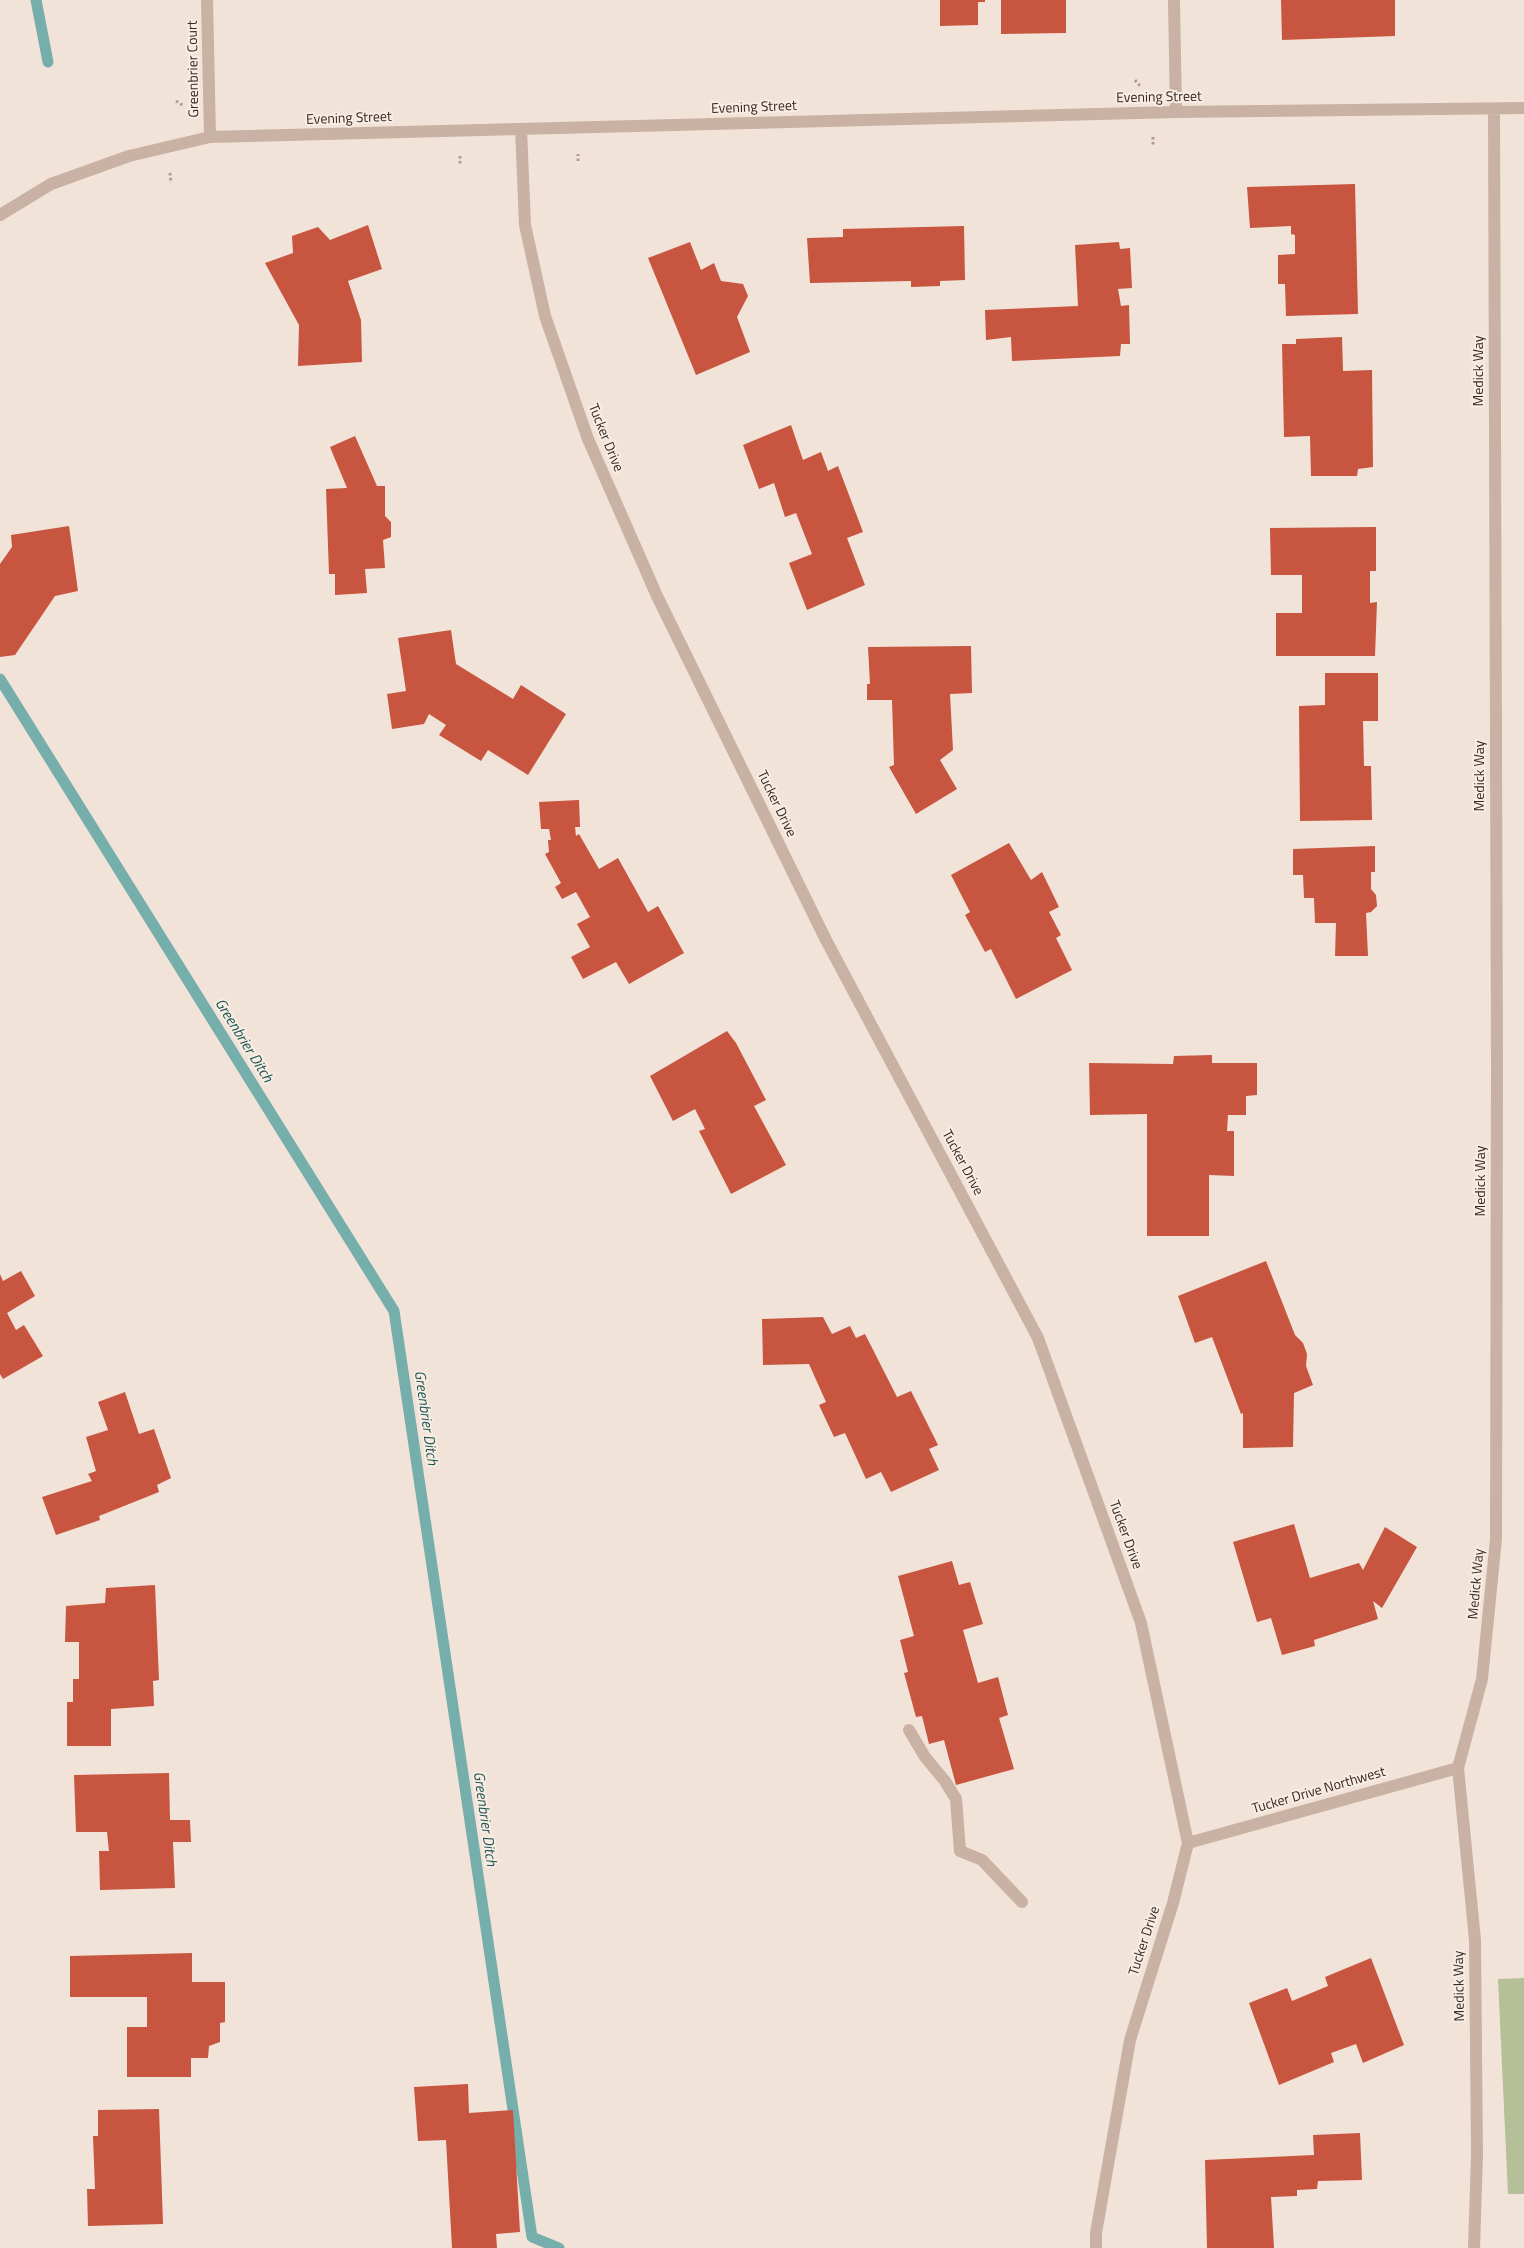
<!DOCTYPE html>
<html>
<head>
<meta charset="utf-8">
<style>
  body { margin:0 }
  canvas { display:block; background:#f1e3d7 }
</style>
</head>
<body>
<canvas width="1524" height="2248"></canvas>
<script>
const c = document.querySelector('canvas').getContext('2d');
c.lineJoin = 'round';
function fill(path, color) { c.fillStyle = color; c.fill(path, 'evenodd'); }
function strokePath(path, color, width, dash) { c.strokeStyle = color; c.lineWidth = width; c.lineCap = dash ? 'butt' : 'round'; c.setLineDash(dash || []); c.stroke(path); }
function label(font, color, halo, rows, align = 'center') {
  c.font = font + ' "Titillium Web",sans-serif'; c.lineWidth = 4; c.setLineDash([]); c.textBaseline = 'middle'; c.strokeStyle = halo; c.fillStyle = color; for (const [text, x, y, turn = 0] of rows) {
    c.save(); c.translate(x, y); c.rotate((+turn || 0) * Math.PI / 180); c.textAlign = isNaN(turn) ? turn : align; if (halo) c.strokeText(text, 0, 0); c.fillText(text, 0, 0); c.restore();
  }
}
const green = new Path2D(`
  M1524,1978V2194H1508L1498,1979Z`);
const stream = new Path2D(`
  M36,0L48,62
  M0,679L394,1311L532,2237L559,2248`);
const building = new Path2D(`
  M940,0H985V2H978V25L940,26Z
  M1001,0H1066V33L1001,34Z
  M1281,0H1395V36L1282,40Z
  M1355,184L1358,314L1286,316L1285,284H1278V255L1295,254V235L1291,234V226L1250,228L1247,187Z
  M368,225L382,269L348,281L361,320L362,362L298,366L299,325L265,263L293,253L292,236L318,227L330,240Z
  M964,226L965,280L940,281V286L911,287V281L810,283L807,238L843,237V229Z
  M690,242L701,270L714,263L721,281L743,284L748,296L737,317L750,352L696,375L648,258Z
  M1119,242L1120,249L1130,248L1132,288L1118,289L1121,306L1129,305L1130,344H1121L1120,356L1012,361L1011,337L986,340L985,310L1078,306L1075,245Z
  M1342,337L1343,371L1372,370L1373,467L1358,469L1357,476H1311L1310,436L1284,437L1282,344H1296V339Z
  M791,425L803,460L821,452L828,471L838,466L863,532L847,538L865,585L807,610L789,563L812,554L796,513L785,517L774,483L759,489L743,445Z
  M355,436L377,486H385V516L391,522V537L383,540L385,568L365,569L367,593L335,595V574H329L326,489L347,488L330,447Z
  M69,526L78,591L55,596L15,655L0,657V564L12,547L11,535Z
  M1376,527V571H1370V603L1377,602L1375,656H1276V613H1302V575H1271L1270,528Z
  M451,630L456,664L513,699L521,685L566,714L528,775L488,750L481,761L439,735L446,725L429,714L424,724L392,729L387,694L406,691L398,638Z
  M971,646L972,693L950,694L953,750L940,760L957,789L916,814L889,767L894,765L892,700H867V684H870L868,647Z
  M1325,673H1378V721H1363L1364,766H1371L1372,820L1300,821L1299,706L1325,705Z
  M579,800L580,827H575L576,836L579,834L599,869L618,858L648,912L658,906L684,953L629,984L616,962L583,979L571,957L590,947L577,924L590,917L576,892L562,899L555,887L561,883L545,854L549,852L548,840H551L549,829H541L539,802Z
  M1009,843L1031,880L1042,872L1059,907L1049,912L1061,935L1056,938L1072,970L1016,999L991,949L985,952L965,915L970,912L951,875Z
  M1375,846V872H1371V889L1376,895L1377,906L1371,912L1366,913L1368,956H1335L1336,923H1315L1314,898H1304L1303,875H1293V849Z
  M727,1031L736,1043L766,1100L754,1106L786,1165L731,1194L699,1131L705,1129L695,1109L673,1121L650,1076Z
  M1212,1055V1063H1257V1095L1246,1096V1115H1228L1227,1131H1234V1176L1209,1175V1236H1147V1114L1090,1115L1089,1063L1173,1064L1174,1056Z
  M1266,1261L1295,1335L1303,1343L1307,1354L1306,1366L1313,1385L1294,1393L1293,1447L1243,1448V1413L1241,1414L1212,1337L1195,1343L1178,1296Z
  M21,1271L35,1296L7,1313L16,1330L24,1325L43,1356L3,1379L0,1374V1274L3,1281Z
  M823,1317L832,1334L850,1326L856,1338L865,1334L897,1397L911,1391L938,1445L929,1449L939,1470L891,1492L881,1472L866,1479L845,1433L834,1437L819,1405L826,1402L809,1364L763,1365L762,1319Z
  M125,1392L139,1434L154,1429L171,1478L157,1485L159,1492L99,1516L100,1520L56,1535L42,1497L92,1481L88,1474L96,1471L86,1437L108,1430L98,1402Z
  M1294,1524L1310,1578L1359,1563L1363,1570L1385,1527L1417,1547L1382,1608L1373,1601L1378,1619L1314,1640L1315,1646L1282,1655L1271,1618L1257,1622L1233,1542Z
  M952,1561L959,1585L970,1582L983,1624L963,1630L978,1683L998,1677L1008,1715L999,1718L1014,1769L956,1785L944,1740L929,1744L922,1716L916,1717L904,1673L908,1672L900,1640L914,1636L898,1576Z
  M155,1585L159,1680L153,1681L154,1706L111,1709V1746H67V1702H73V1679H79V1642H65L66,1606L105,1603L106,1588Z
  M169,1773L170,1820H190L191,1842H173L175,1888L100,1890L99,1851H109L107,1832H76L74,1775Z
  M192,1953V1982H225V2022L220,2023V2042L209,2046L208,2058H191V2077H127V2027H147V1997H70V1956Z
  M1371,1958L1404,2045L1363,2063L1356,2044L1331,2053L1334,2062L1279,2085L1249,2003L1287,1988L1292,2001L1328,1986L1325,1977Z
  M468,2084L469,2113L513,2110L520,2232L496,2234L497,2248H452L446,2140L418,2141L414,2087Z
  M159,2109L163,2224L88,2226L87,2189H95L93,2136H98V2110Z
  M1360,2133L1362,2180L1318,2181L1317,2189L1297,2190V2196L1271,2197L1274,2248H1207L1205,2160L1314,2155L1313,2135Z`);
const path = new Path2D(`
  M1135,80L1140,86
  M176,101L184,106
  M1153,137V147
  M460,156V164
  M578,161V154
  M170,173L171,183`);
const lane = new Path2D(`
  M909,1730L925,1757L945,1781L956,1799L960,1851L982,1860L1022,1902`);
const street = new Path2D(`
  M207,0L210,137
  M1174,0L1176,112
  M521,129L525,225L545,316L588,439L657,596L826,940L1038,1338L1141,1623L1188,1843L1173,1903L1130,2040L1096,2233V2248
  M0,215L51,184L129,156L210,137L1176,112L1524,108
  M1188,1843L1458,1768
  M1474,2248L1477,2155L1475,1940L1458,1768L1482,1679L1496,1539L1497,1067L1494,109`);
const streetNames = [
  ["Greenbrier Court",194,69,-91],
  ["Evening Street",1159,98,-1],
  ["Evening Street",754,108,-2],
  ["Evening Street",349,119,-2],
  ["Medick Way",1480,371,-90],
  ["Tucker Drive",605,438,68],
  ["Medick Way",1481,776,-90],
  ["Tucker Drive",776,804,64],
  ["Tucker Drive",962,1163,62],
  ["Medick Way",1482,1181,-90],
  ["Tucker Drive",1125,1535,70],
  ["Medick Way",1477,1584,-85],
  ["Tucker Drive Northwest",1319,1791,-16],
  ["Tucker Drive",1145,1941,-72],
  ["Medick Way",1460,1986,-91]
];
const waterNames = [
  ["Greenbrier Ditch",243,1041,58],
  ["Greenbrier Ditch",425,1418,82],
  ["Greenbrier Ditch",484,1819,82]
];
fill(green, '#b6c098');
strokePath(stream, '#76aeac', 11);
fill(building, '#c7553f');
strokePath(path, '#b59b8e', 3, [2.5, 2.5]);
strokePath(lane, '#c9b1a4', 12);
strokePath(street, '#c9b1a4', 12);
label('14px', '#342925', '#f9ede3', streetNames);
label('italic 15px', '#1b5554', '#f9ede3', waterNames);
</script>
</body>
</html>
